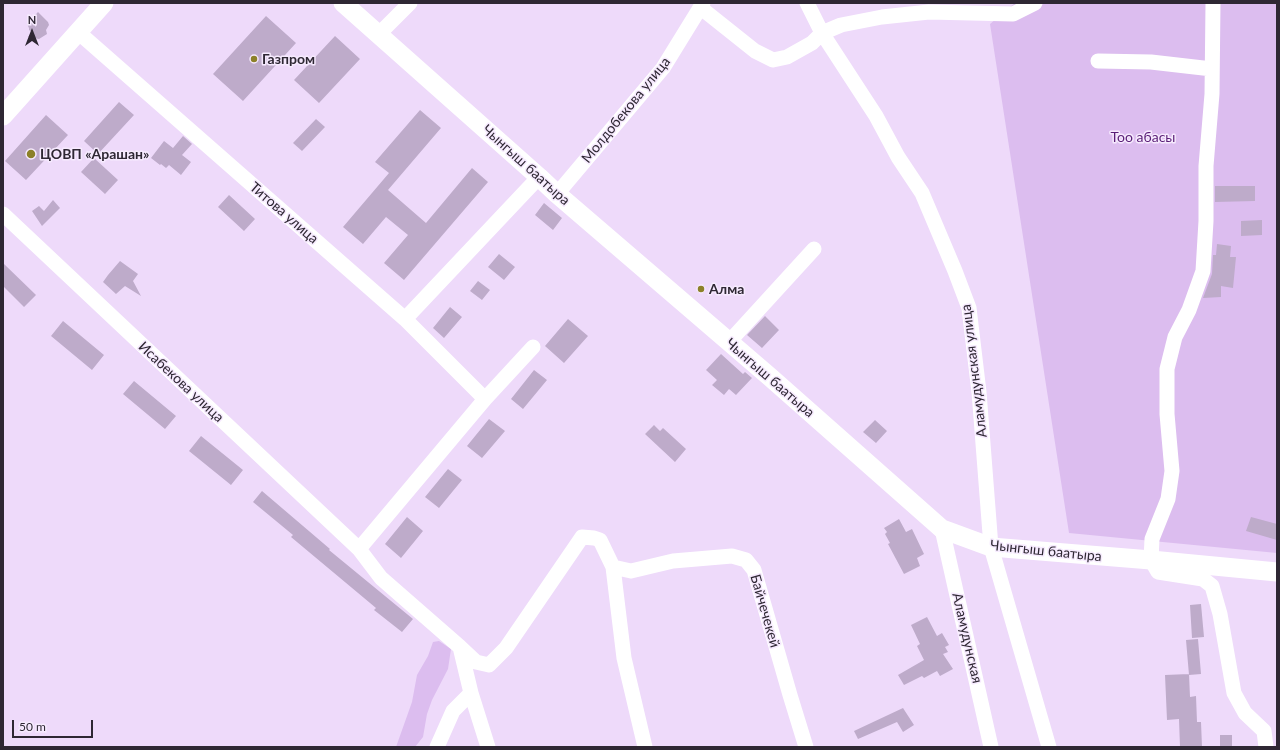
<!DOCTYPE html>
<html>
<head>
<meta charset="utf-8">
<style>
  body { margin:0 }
  #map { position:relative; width:1280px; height:750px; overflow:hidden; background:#eedafa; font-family:Lato,sans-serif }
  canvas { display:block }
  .frame { position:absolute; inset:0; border:4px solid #2e2733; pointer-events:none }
  .north { position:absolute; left:12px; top:12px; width:40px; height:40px; -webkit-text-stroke:3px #f6eafe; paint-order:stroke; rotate:0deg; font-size:11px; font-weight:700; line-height:16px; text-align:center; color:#2e2733 }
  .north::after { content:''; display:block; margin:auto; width:14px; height:18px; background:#2e2733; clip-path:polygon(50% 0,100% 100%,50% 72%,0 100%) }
  .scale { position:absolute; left:12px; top:720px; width:81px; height:18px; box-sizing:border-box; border:2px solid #2e2733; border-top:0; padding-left:5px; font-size:12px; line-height:14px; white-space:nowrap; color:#2e2733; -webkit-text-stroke:3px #f6eafe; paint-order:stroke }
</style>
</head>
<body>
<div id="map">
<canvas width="1280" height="750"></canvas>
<div class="frame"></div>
<div class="north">N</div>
<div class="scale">50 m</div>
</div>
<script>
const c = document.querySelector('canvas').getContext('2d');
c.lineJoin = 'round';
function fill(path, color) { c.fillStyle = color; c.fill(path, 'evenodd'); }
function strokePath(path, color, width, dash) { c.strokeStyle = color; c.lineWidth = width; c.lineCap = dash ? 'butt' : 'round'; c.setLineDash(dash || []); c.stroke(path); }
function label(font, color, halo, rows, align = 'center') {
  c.font = font + ' Lato,sans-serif'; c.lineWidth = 3; c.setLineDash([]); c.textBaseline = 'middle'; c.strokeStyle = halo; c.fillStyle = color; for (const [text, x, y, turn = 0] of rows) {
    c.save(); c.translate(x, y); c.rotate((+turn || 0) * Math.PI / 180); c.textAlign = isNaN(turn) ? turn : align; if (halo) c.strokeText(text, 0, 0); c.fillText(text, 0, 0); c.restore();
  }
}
const green = new Path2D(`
  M1015,3H1277V553L1069,533L990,24Z
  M439,641L451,649L448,669L432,700L427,714L423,737L415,747H396L412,702L417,675L428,656L433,642Z`);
const building = new Path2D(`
  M38,12L48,22L49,25L46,30L47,34L39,39L28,37L32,32L29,30V28L27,24Z
  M266,16L296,43L243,101L213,74Z
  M335,36L360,59L319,103L294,80Z
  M119,102L134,115L98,154L84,141Z
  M420,110L441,128L388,190L426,223L472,168L488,182L404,280L384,263L408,235L386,217L363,244L343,227L389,173L375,162Z
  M46,115L68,135L26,180L5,161Z
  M316,119L325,127L302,151L293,143Z
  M183,136L192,144L182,155L191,162L181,175L169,165L166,168L161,164L160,165L151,158L164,141L173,148Z
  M94,158L118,180L105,194L81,172Z
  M1215,186H1255V201L1215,202Z
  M229,195L255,219L244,231L218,207Z
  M53,200L60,208L42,226L32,211L39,206L44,211Z
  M544,203L562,218L553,230L535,215Z
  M1262,220V235L1241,236V221Z
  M1217,244L1231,246L1230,257H1236L1233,288L1221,286V297L1203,298L1212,274L1213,255H1216Z
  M499,254L515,267L504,280L488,267Z
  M120,261L138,274L133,281L141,296L125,286L116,294L103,282L108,275Z
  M3,263L36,295L24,307L3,286Z
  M478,281L490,290L482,300L470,291Z
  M450,307L462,317L444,338L433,328Z
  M765,316L779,330L762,348L747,335Z
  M568,319L588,336L564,363L545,346Z
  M63,321L104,355L92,370L51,336Z
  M721,354L743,374L745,372L752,378L736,395L729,389L724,395L712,385L717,380L706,370Z
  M534,370L547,380L523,409L511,399Z
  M134,381L176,416L165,429L123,394Z
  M489,419L505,431L482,458L467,446Z
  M875,420L887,431L876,443L863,432Z
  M654,425L660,431L663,428L686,449L675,462L645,434Z
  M201,436L243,470L231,485L189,451Z
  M448,469L462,480L439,508L425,497Z
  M262,491L330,549L329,550L413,619L402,632L374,610L376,608L291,537L293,535L253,502Z
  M407,517L423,531L401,558L385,544Z
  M1251,517L1277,524V540L1246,531Z
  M899,519L906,532L912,529L924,554L917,558L920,566L904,574L888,544L890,543L885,534L887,532L884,528Z
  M1201,604L1204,637L1192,638L1190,605Z
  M927,617L937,636L942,633L949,645L945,647L948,652L943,654L953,669L940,676L937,671L924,678L922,676L904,685L898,675L924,660L917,646L920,644L911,625Z
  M1198,639L1201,674L1189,675L1186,640Z
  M1189,674L1190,697L1196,696L1197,722H1201L1202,747H1180L1179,719L1167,720L1165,675Z
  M903,708L914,725L903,732L897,722L858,739L854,731Z
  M1220,735H1232V747H1220Z`);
const minor = new Path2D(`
  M807,3L822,33L876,116L898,157L922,193L955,271L969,308L979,392L991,547L1049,747
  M1213,3L1212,94L1206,166V221L1203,271L1189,310L1175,337L1167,369V414L1172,471L1168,499L1152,539L1151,560L1158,572L1203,579L1212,586L1220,614L1234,693L1245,713L1264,731L1266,747
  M701,8L755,51L773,60L787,57L812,43L822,33L841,25L882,17L929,12L1013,14L1035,3
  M78,32L405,319L485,399
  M379,34L410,3
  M1098,61L1151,62L1212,69
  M557,194L663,68L703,3
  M3,214L359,549L381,578L460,647L471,693L453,711L437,747
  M405,319L539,177
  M729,342L814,249
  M942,529L991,747
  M359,549L485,399L533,347
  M613,567L631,571L673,561L732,556L746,560L754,570L790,695L806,747
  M460,647L476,662L489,665L506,648L582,537L594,538L600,540L613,567L624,658L645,747
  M471,693L488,747`);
const major = new Path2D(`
  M343,3L539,177L557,194L770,377L942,529L991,547L1151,560L1277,572
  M3,116L104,3`);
const markers = [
  [254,59,4,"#8c8128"],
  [31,154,5,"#8c8128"],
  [701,289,4,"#8c8128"]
];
const poiNames = [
  ["Газпром",262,59],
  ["ЦОВП «Арашан»",40,154],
  ["Алма",709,289]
];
const streetNames = [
  ["Молдобекова улица",626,110,-51],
  ["Чынгыш баатыра",526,165,42],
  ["Титова улица",284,213,41],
  ["Аламудунская улица",974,371,-97],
  ["Чынгыш баатыра",770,378,41],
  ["Исабекова улица",181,382,43],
  ["Чынгыш баатыра",1046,551,6],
  ["Байчечекей",765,611,74],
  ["Аламудунская",967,638,77]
];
const parkNames = [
  ["Тоо абасы",1143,137]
];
fill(green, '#dcbdef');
fill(building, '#beabca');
strokePath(minor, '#fff', 15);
strokePath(major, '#fff', 19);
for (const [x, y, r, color] of markers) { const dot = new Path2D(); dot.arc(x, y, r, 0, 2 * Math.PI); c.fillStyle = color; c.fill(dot); strokePath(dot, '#f6eafe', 1.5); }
label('bold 14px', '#2e2733', '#f6eafe', poiNames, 'left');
label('14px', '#2e2733', '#f6eafe', streetNames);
label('14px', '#5a1f77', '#f6eafe', parkNames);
</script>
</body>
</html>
